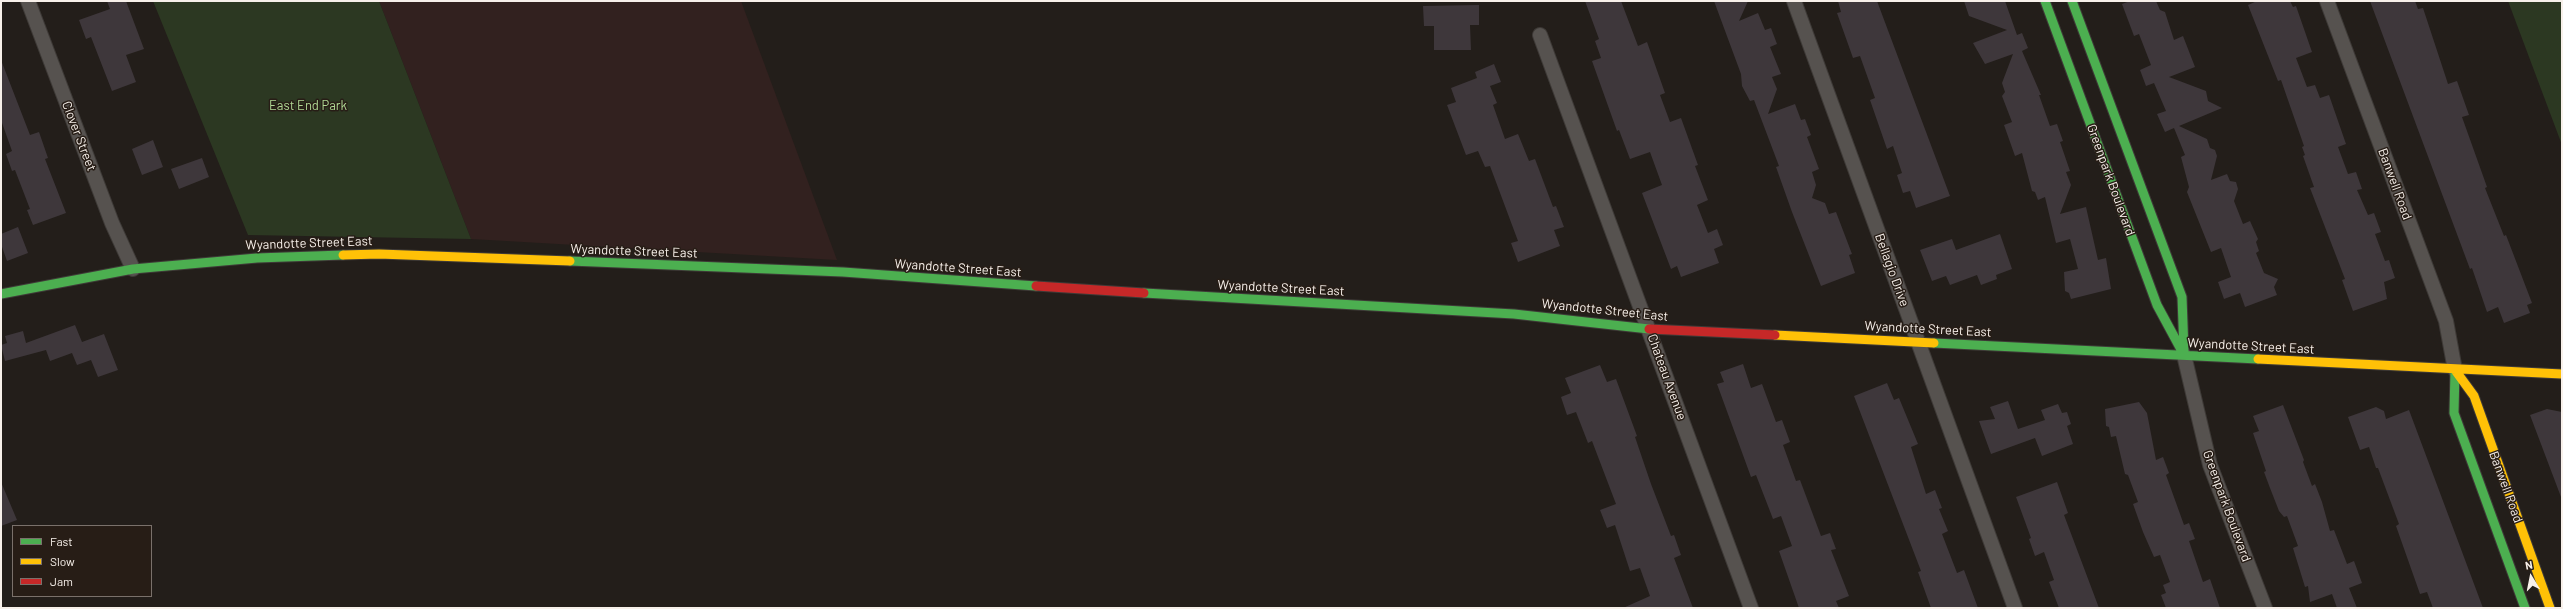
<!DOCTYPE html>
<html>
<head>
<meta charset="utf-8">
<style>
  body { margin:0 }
  #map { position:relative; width:2563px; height:609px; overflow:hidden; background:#231e1a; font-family:Barlow,sans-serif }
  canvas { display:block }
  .frame { position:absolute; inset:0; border:2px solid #f7f0ea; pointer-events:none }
  .legend { position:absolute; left:12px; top:525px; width:140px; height:72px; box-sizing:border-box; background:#271d16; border:1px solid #7a716b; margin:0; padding:5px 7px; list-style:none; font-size:12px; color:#f7f0ea }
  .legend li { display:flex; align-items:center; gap:8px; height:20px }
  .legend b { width:20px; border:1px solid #7a716b }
  .north { position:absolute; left:2511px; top:557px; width:40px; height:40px; -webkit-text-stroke:3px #271d16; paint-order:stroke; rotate:350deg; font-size:11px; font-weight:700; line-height:16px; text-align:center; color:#f7f0ea }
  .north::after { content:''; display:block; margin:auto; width:14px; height:18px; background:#f7f0ea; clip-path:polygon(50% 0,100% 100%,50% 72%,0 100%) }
</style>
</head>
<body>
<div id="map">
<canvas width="2563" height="609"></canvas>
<div class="frame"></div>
<ul class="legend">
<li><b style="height:5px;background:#4caf50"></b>Fast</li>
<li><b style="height:5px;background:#ffc107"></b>Slow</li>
<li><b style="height:5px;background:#c62828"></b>Jam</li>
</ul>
<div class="north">N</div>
</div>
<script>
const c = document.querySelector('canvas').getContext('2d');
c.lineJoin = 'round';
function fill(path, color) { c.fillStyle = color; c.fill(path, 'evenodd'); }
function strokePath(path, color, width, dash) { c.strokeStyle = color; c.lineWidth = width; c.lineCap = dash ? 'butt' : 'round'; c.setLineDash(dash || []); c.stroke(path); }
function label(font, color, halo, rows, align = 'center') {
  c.font = font + ' Barlow,sans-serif'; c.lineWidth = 3; c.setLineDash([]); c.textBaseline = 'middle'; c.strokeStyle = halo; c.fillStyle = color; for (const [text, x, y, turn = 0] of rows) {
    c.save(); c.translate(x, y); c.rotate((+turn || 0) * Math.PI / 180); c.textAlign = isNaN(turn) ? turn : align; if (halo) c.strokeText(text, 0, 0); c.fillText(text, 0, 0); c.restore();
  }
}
const commercial = new Path2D(`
  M379,1H741L837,260L471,239Z`);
const green = new Path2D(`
  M153,1H379L471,239L248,235Z
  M2508,1H2562V145Z`);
const building = new Path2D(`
  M107,1H126L144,49L126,55L136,82L112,91L91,37L86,39L79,20L110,9Z
  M1585,1H1621L1638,46L1647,42L1665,93L1660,95L1670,122L1681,118L1698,165L1695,166L1708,200L1697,205L1708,233L1717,229L1723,245L1714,249L1719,263L1681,277L1677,266L1671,269L1642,193L1662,185L1650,152L1630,159L1619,130L1617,131L1592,61L1601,58L1595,41L1599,39Z
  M1714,1H1748L1739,21L1758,13L1765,30L1771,28L1777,44L1770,47L1781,74L1772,77L1777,89L1768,114L1795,104L1801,120L1805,119L1811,135L1807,137L1819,169L1812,172L1816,185L1812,198L1825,203L1829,214L1836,212L1852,254L1849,255L1855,273L1821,286L1792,212L1776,167L1779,166L1754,100L1750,101L1742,86L1741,74Z
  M1838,1H1877L1950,196L1916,208L1910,191L1903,193L1897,175L1902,173L1893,146L1887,149L1870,100L1875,98L1860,56L1853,58L1837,13L1841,12Z
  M1964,1H2005L2017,35L2022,33L2028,48L2022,51L2041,95H2039L2050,126L2057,124L2063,141L2060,142L2070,171L2066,172L2071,185L2060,214L2086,207L2098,260L2106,258L2111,289L2071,299L2069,293L2065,291L2064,272L2078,269L2070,239L2056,243L2045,197L2038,200L2035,192L2032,191L2022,153L2015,156L2004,125L2012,122L2002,96L2005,92L2002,83L2013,54L1985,64L1973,43L2007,30L1969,16Z
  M2130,1H2156L2160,10L2165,12L2174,40L2183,36L2195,67L2169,77L2206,91L2208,101L2222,108L2179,126L2207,139L2210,148L2215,150L2217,156L2211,180L2227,174L2230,181L2236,182L2238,189L2234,201L2243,224L2250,221L2258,239L2256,242L2259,251L2256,253L2264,273L2278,279L2274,287L2277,295L2245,307L2240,293L2224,299L2218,282L2231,277L2221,248L2211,252L2187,192L2189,187L2181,157L2185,155L2174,128L2165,132L2157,114L2166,111L2154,83L2146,86L2140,70L2151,65L2139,34L2134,36L2122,4Z
  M2257,1H2290L2293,7L2296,6L2312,52L2296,58L2307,87L2315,85L2320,98L2329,95L2346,144L2338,147L2348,174L2356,172L2362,189L2357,190L2368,215L2374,213L2381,232L2375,234L2385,261L2389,260L2395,278L2384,282L2387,299L2353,311L2342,280L2345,279L2310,188L2314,187L2303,156L2305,155L2302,147L2304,146L2281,80L2278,81L2248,5Z
  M2370,1H2415L2418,9L2423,8L2448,84L2457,81L2469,115L2462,117L2487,187L2485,188L2504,236L2506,235L2532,303L2527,305L2530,313L2504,323L2498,307L2487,312L2472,268L2470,269Z
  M1479,5V25H1470L1471,50H1434V26H1424L1423,6Z
  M1,60L30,135L39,132L48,158L45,159L66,213L33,225L27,210L30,209L15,170L12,171L6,154L12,151L1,120Z
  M1494,64L1501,82L1490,86L1497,103L1493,105L1505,139L1518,134L1529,161L1535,159L1553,207L1556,206L1564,227L1554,230L1560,246L1518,262L1511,243L1518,241L1490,166L1485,167L1478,151L1466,155L1447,105L1456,102L1451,88L1477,78L1475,72Z
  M153,140L163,167L142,175L132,149Z
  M202,158L209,177L179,189L171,169Z
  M18,227L28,253L7,261L1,244V234Z
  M2000,234L2012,269L1996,275L1997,279L1981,285L1977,275L1950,285L1946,276L1932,281L1920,250L1952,239L1956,250Z
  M75,325L82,342L104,334L118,370L98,377L91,360L77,365L72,353L50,361L46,350L5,361L1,345L7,343L5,336L23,331L26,343Z
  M1743,364L1751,388L1762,384L1776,422L1782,420L1790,442L1783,445L1796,481L1800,480L1821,536L1830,533L1836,549L1831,550L1849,596L1836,601L1839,608H1799L1779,551L1792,546L1781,516L1773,519L1756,475L1751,477L1717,384L1724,382L1720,372Z
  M1600,365L1607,382L1616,379L1637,436L1635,437L1651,484L1671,536L1674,535L1681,555L1674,558L1693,608H1623L1650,596L1640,568L1630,571L1615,525L1607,528L1600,510L1616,504L1592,441L1588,443L1576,412L1567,415L1561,397L1571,393L1565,378Z
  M1887,383L1894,400L1899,398L1918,444L1911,447L1926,494L1935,490L1942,508L1939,509L1948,531L1942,534L1957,573L1964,570L1978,608H1931L1918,572L1921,571L1854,396Z
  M2008,401L2018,429L2045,420L2041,410L2058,404L2062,413L2067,412L2071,424L2067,426L2073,444L2042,456L2035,438L1991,454L1979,421L1995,419L1990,407Z
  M2139,402L2147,413L2156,460L2163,457L2169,473L2166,475L2184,525L2189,523L2195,539L2189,541L2203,582L2210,579L2220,608H2166L2161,595L2166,593L2163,585L2170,582L2160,555L2154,557L2143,532L2133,504L2138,502L2128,475L2125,474L2116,436L2111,437L2109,427L2106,426L2105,409Z
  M2283,405L2304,460L2303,462L2312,486L2315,484L2322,502L2330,531L2334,530L2347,564L2354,561L2362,583L2349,588L2357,608H2337L2332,594L2310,602L2308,586L2305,587L2293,548L2298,546L2287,516L2284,517L2279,511L2270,488L2264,472L2266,471L2253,433L2259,431L2253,416Z
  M2376,407L2384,411L2386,419L2409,410L2483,608H2433L2427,592L2420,594L2396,526L2399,524L2378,468H2376L2369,447L2360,450L2348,417Z
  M2547,409L2562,412L2561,497L2530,415Z
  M1,482L17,520L1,526Z
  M2057,482L2068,513L2064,515L2099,608H2059L2049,582L2054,580L2044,552L2035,556L2029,539L2031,538L2016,497Z`);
const street = new Path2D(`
  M28,1L112,223L133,269
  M1794,1L2015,608
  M2327,1L2446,321L2455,370
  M1540,35L1751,608
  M2184,355L2210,465L2265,608`);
const fast = new Path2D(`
  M2045,1L2157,305L2184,355
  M2072,1L2182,297L2184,351
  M570,261L843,272L1036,286
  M1144,293L1514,314L1649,329
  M1,294L133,269L257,258L343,255
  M1934,343L2258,359
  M2455,370L2454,413L2525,608`);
const slow = new Path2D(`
  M343,255L379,254L570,261
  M1775,335L1934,343
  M2258,359L2562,374
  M2455,370L2474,396L2550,608`);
const jam = new Path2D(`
  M1036,286L1144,293
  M1649,329L1775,335`);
const parkNames = [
  ["East End Park",308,106]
];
const streetNames = [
  ["Clover Street",79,136,69],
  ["Greenpark Boulevard",2111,180,70],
  ["Banwell Road",2395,184,70],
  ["Wyandotte Street East",309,243,-2],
  ["Wyandotte Street East",634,251,2],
  ["Wyandotte Street East",958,268,4],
  ["Bellagio Drive",1892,270,70],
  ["Wyandotte Street East",1281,288,3],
  ["Wyandotte Street East",1605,310,6],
  ["Wyandotte Street East",1928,329,3],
  ["Wyandotte Street East",2251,346,3],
  ["Chateau Avenue",1667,377,70],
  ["Banwell Road",2506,487,70],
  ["Greenpark Boulevard",2227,506,70]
];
fill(commercial, '#32211f');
fill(green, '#2c3822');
fill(building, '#3e373b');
strokePath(street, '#3e3a37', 16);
strokePath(fast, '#3e3a37', 11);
strokePath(slow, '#3e3a37', 11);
strokePath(jam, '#3e3a37', 11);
strokePath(street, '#56524f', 14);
strokePath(fast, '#4caf50', 9);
strokePath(slow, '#ffc107', 9);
strokePath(jam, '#c62828', 9);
label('13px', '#afd894', '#271d16', parkNames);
label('13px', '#f7f0ea', '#271d16', streetNames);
</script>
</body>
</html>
